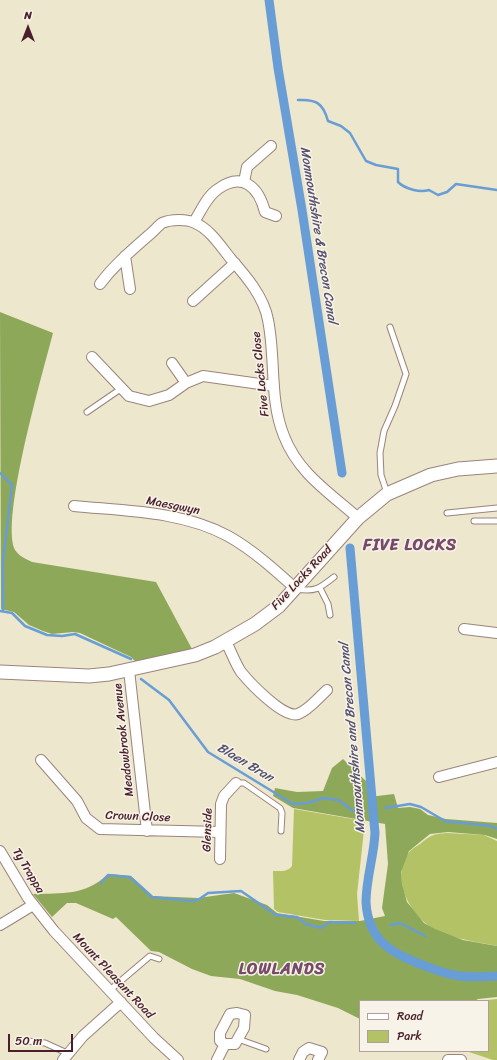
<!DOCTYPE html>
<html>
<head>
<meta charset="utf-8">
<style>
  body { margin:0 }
  #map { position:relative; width:497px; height:1060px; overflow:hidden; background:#ede7cd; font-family:Sriracha,sans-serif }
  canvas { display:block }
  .legend { position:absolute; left:359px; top:1000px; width:130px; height:52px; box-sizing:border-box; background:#f7f3e8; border:1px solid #b29e9c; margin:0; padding:5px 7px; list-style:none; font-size:12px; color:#4a1f2b }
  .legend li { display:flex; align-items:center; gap:8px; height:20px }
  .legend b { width:20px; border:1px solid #b29e9c }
  .north { position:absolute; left:8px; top:8px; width:40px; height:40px; -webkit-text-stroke:3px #f7f3e8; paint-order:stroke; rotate:0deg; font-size:11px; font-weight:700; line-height:16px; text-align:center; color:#4a1f2b }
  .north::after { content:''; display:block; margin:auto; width:14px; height:18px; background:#4a1f2b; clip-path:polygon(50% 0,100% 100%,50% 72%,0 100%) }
  .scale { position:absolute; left:8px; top:1034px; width:65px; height:18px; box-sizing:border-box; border:2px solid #4a1f2b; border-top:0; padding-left:5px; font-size:12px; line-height:14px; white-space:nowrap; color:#4a1f2b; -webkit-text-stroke:3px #f7f3e8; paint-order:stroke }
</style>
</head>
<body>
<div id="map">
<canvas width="497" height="1060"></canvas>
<ul class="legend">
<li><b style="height:5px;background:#fff"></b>Road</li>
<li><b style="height:11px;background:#b3c265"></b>Park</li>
</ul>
<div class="north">N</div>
<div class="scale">50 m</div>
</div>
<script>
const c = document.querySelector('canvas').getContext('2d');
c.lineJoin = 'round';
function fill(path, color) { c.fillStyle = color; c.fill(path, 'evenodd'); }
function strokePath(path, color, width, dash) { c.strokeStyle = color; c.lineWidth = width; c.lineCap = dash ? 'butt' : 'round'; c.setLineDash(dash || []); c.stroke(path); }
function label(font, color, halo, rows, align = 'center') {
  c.font = font + ' Sriracha,sans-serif'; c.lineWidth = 3; c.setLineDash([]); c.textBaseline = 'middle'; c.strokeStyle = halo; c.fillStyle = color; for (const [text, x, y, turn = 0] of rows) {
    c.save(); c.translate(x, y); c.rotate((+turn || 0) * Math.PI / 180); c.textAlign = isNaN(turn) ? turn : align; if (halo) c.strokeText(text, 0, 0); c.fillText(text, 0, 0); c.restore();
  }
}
const green = new Path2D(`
  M294,809L365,821L357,894L359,921L325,920L278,912L274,909L273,871C280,871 288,872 292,866Z
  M447,833L484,835L497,841V946C475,941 441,938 424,922C406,907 391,872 410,851C413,848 417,846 420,844C431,835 433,834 447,833Z
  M497,999V1060H493L466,1051H488V1001H477Z`);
const forest = new Path2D(`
  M0,312L53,333C43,372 0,519 15,550C19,556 26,559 32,562L156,582L192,649L136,662L131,657L80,633L73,632L52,634L43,631L29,625L14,612L1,609Z
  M343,759L366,781L369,797L394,794L398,808L410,807L420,809L428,815L446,819L497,823V839L485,835L448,832L430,834L409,851L401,872L402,884L407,902L424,923L435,929L463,940L497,946V997L478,999L475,1001H360V1019L338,1008L297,995L275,991L240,979L211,976L192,969L159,952L151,951L116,917L113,919L76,903H67L52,917L33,894C62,893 85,896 108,874L131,876L153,896L198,898L234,893L267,905L277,913L324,921H360L385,916L382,908L388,864L385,824L293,808L273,796L275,788L297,792L323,791L332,768Z`);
const stream = new Path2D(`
  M298,100C316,99 323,103 328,121L341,126L350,133L366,161L376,165L398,169V182C405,189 420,193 429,190L438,195L447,192L456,184L497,190
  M0,473L12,485L3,561V611
  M0,611L12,613L25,626L47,635L62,636L75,634L131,659
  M141,679L169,700L208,752L293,804L308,803L323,798L338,800L352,810L364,811
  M385,808L410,804L421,807L445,821L491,826L497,829
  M101,883L108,875L130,877L152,897L190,901L198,900L208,893L241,891L276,915L297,917L306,924L321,928L329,922L355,923
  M391,925L400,923L425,936`);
const canal = new Path2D(`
  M269,0L278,68L302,210L342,473
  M350,548L375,833C374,856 366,879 366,902C368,939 389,952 420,964C431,968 442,973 454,975C468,978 483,977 497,976`);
const service = new Path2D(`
  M87,412L122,388
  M387,493L381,475L380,453L384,431L395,406L406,374L390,327
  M447,513L497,508
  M474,521H497
  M320,588L328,604L330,615
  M296,589C315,592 319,589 334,577
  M236,783H244L280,808L282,813L281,831
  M110,990L150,956L159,959
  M238,1039L266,1049
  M19,1040L45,1043L67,1053`);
const minor = new Path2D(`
  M244,182L247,167L271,146
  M194,222C201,211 207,196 218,189C243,171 259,188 265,212L276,216
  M125,256L130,289
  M100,284C114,265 131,251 149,235C153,232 158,226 162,223C171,219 187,219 195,223C210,229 221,247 231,259C246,276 264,297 268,320C276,359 269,399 284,436C298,473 330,493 358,518
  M193,301L235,263
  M92,357L129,396L149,401L169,395L186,383L203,376L274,386
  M172,363L186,383
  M74,506C125,511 182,511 228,536C253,550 275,570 296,589
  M464,629L497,633
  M226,642C231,651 235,663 241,672C250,683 284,719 298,714C309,710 318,698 327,690
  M129,670L147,831
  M41,760L77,801L86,818L100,829L220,832
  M439,777L497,762
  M0,851L28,898L54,931L154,1038L178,1060
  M220,859L221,804L224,796L236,783
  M0,925L33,905
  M237,1013L245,1015L244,1028L235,1044H225L220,1041V1033L230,1014Z
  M63,1060L83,1036L121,1002
  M217,1060L225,1044
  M299,1060L303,1052L309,1048L322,1052L318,1060
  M448,1060H461`);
const tertiary = new Path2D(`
  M0,672L89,676L109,674L195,655L215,647L255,624L279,606L358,518L387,494L431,475L458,469L497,466`);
const streetNames = [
  ["Five Locks Close",261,374,-96],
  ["Maesgwyn",173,506,11],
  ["Five Locks Road",302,578,-47],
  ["Meadowbrook Avenue",124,740,-96],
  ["Crown Close",138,817,2],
  ["Glenside",208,830,-88],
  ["Ty Trappa",28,871,59],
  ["Mount Pleasant Road",113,976,47]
];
const waterNames = [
  ["Monmouthshire & Brecon Canal",318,235,81],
  ["Monmouthshire and Brecon Canal",353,738,-95],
  ["Blaen Bran",245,763,31]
];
const districtNames = [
  ["FIVE LOCKS",410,546],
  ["LOWLANDS",282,970]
];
fill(green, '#b3c265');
fill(forest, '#8ea85a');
strokePath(stream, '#689dd5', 2.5);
strokePath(canal, '#689dd5', 9);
strokePath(service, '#9c837c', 7);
strokePath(minor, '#9c837c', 12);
strokePath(tertiary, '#9c837c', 15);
strokePath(service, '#fff', 5);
strokePath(minor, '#fff', 10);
strokePath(tertiary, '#fff', 13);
label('12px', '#4a1f2b', '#f7f3e8', streetNames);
label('italic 13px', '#56516f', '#f7f3e8', waterNames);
c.letterSpacing = '1px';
label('bold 16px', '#774a69', '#f7f3e8', districtNames);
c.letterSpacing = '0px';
</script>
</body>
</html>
